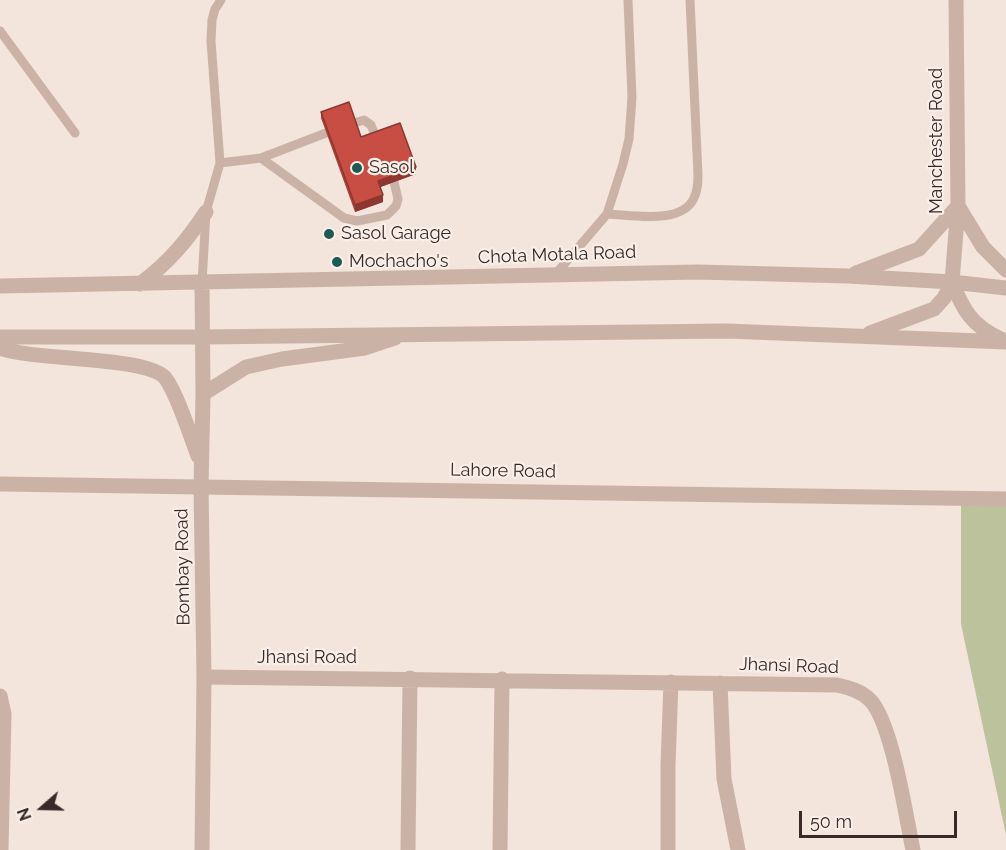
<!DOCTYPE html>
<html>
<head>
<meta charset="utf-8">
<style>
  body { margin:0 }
  #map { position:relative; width:1006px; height:850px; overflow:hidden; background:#f3e4dc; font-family:Raleway,sans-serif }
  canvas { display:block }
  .north { position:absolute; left:12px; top:778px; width:60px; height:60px; -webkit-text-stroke:4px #faefe8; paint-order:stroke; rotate:250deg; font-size:16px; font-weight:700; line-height:24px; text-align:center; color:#372a28 }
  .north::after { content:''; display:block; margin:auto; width:21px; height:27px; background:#372a28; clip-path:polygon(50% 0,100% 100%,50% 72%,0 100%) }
  .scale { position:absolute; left:799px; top:811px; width:158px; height:27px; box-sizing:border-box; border:3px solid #372a28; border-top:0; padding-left:8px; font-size:18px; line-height:21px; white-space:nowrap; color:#372a28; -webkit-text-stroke:4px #faefe8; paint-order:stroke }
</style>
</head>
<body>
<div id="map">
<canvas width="1006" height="850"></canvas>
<div class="north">N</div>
<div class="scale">50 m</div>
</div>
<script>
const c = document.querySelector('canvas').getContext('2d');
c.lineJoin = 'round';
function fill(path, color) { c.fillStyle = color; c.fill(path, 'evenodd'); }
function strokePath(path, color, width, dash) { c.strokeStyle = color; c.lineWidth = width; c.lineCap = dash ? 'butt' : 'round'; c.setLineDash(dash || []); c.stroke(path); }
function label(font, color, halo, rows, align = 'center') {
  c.font = font + ' Raleway,sans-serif'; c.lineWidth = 4.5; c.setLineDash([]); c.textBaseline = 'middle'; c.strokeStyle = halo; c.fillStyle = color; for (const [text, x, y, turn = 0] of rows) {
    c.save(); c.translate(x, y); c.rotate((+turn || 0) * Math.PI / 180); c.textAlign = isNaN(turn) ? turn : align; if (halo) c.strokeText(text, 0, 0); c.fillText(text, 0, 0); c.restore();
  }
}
const green = new Path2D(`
  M961,503L1006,504V835L961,624Z`);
const service = new Path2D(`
  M0,31L75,133
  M354,123L364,120L371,125L376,138
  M261,158L344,218L357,221L387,215L396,206L398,199L394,182
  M220,163L211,41L212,20L215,9L221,0
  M607,214C632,215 682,225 694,198C698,190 698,182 698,175L690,0
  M554,276L607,214L623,164L629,139L632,97L628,0
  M202,283L206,212L220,163L261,158L326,133`);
const minor = new Path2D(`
  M0,484L1006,499
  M204,677C415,678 626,681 837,685C850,688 861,691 870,700C892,722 906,817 913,850
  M720,683L724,779L738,850
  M0,696L4,714L1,850
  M408,850L410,678
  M500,850L502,679
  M668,850V765L671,682`);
const tertiary = new Path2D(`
  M958,206L983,247L1006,270
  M856,273L919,249L958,206
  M952,282C963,310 972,326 1001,339
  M202,283L203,394L201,487L204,677L202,850
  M140,284C169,262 186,242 206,212
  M0,286L698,272L848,276L952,282L1006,288
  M870,333L934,309L944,298L952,282L958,206L956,0
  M0,337H202L727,331L1006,342
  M0,348C34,361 150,356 166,379C178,396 190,435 198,456
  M203,394L246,367L282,359L365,348L395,338`);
const wall = new Path2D(`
  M321,112L361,137L416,174L380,187L383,202L355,212L321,118Z`);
const shadedWall = new Path2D(`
  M416,167V174L378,188V181Z
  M383,195V202L355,212V205Z`);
const building = new Path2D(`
  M349,102L361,137L400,123L416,167L378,181L383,195L355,205L321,112Z`);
const markers = [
  [357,168,6,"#1c5a54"],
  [329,234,6,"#1c5a54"],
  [337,262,6,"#1c5a54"]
];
const streetNames = [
  ["Manchester Road",937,141,-90],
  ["Chota Motala Road",557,255,-2],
  ["Lahore Road",503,471,1],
  ["Bombay Road",183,567,-91],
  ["Jhansi Road",307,658],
  ["Jhansi Road",789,666,2]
];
const poiNames = [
  ["Sasol",369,168],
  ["Sasol Garage",341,234],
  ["Mochacho's",349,262]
];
fill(green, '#bcc29b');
strokePath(service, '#cbb2a7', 9);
strokePath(minor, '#cbb2a7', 15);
strokePath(tertiary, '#cbb2a7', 15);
fill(wall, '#ac433a');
fill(shadedWall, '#8c3730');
fill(building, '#c84e44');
strokePath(building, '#8c3730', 1.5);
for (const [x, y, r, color] of markers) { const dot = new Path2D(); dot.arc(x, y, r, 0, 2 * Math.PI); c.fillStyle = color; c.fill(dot); strokePath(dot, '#faefe8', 2); }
label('18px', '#372a28', '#faefe8', streetNames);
label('18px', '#372a28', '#faefe8', poiNames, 'left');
</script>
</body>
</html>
